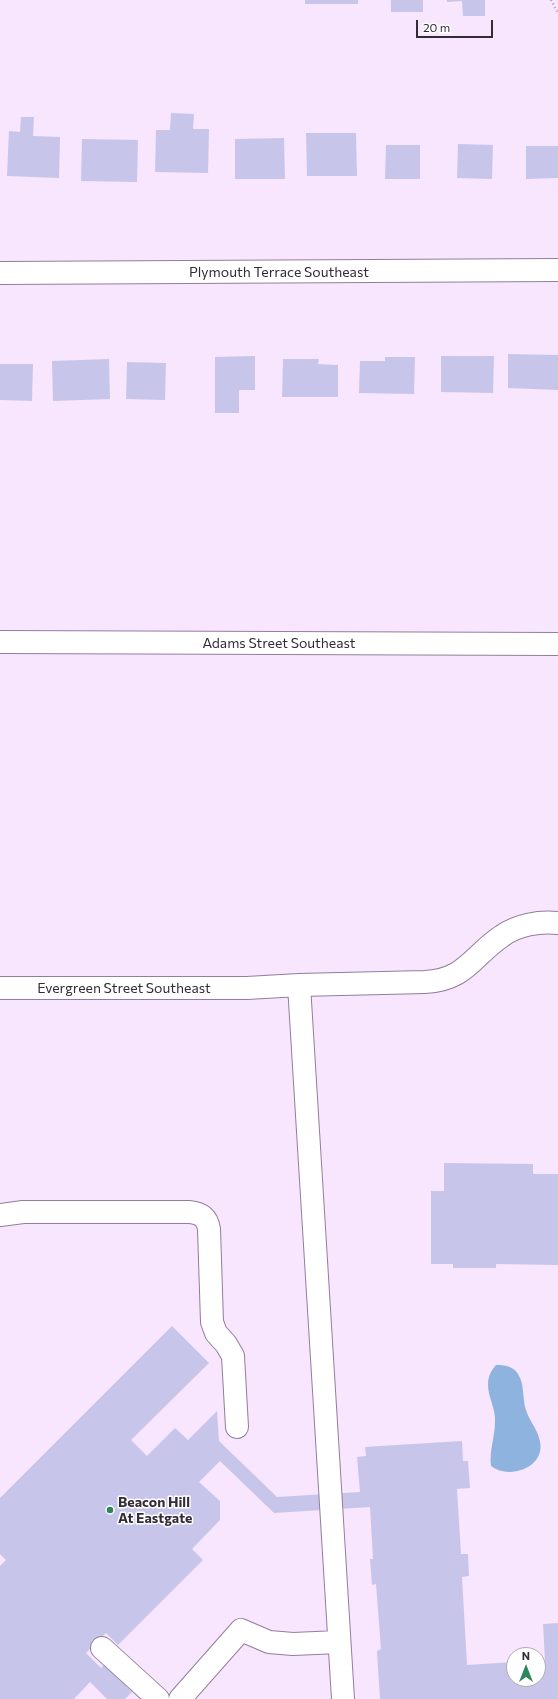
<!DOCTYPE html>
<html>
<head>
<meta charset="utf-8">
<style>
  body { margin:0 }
  #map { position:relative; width:558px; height:1699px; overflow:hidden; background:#f8e5fe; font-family:Commissioner,sans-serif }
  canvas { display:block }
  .north { position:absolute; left:506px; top:1647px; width:40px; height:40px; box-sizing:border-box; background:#fff; border:1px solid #aeaaaf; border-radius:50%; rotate:0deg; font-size:11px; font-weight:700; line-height:16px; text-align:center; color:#342b37 }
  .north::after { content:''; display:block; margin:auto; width:14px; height:18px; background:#2e865b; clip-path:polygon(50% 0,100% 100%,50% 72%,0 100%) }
  .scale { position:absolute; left:416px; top:20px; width:77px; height:18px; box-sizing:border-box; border:2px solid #342b37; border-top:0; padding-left:5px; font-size:12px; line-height:14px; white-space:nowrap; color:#342b37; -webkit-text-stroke:3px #fff; paint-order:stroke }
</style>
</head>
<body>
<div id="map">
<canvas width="558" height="1699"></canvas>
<div class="north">N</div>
<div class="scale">20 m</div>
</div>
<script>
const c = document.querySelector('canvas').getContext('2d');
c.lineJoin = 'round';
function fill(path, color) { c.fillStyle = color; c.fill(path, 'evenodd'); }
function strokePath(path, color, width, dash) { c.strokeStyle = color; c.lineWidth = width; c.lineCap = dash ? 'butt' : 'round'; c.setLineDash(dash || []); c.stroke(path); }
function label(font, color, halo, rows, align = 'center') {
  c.font = font + ' Commissioner,sans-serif'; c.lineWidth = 3; c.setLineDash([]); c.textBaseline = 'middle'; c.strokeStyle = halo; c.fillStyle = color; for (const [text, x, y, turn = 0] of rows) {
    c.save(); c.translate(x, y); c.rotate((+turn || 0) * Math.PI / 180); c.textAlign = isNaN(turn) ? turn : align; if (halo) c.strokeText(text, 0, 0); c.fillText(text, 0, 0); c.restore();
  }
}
const water = new Path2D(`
  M496,1365C505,1365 513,1366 518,1374C525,1385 522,1398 526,1410C529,1420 537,1429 539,1438C545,1455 533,1468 517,1471C508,1473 499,1472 491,1466C489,1451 495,1437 495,1422C496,1409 488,1397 488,1385C488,1376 491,1371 496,1365Z`);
const building = new Path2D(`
  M305,0H358V4H305Z
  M391,0H423V12H391Z
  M447,0H485V16H463L462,1L447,2Z
  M171,113L194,114L193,129H209L208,173L155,172L156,130H170Z
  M21,117H34L33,136L60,137L59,178L7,176L9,131L20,132Z
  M306,133H356L357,176H307Z
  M284,138L285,179H235V139Z
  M82,139L138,140L137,182L81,181Z
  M458,144L493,145L492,179L457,178Z
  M386,145H420V179H385Z
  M526,146H558V178L526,179Z
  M508,354L558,355V390L508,388Z
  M255,356V390H239V413H215V357Z
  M441,356H494L493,393L441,392Z
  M385,357H415L414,394L359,393L360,361H385Z
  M109,359L110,399L53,401L52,361Z
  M283,359H319L318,364L338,365V397H282Z
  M127,362L166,363L165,400L126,399Z
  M0,364H33L32,401L0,400Z
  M444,1163L533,1164V1174H558V1265L496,1264V1268H453V1264H431V1191H444Z
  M172,1326L209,1363L131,1440L147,1456L175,1428L188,1440L217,1411L219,1441L277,1497L360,1492L357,1457L366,1456L365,1447L462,1441L463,1461H468L470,1488L457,1489L461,1554H468L469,1576L462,1577L467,1665L514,1662V1679H538V1661H545L543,1624L558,1623V1699H380L377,1651L381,1649L376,1584L372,1585L370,1559H373L370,1507L274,1513L220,1461L199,1482L220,1501V1520L192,1549L203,1560L118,1645L106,1633L86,1653L101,1668L104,1665L132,1692L125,1699H107L90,1682L74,1699H0V1566L6,1560L0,1554V1498Z`);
const path = new Path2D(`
  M551,0L558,13`);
const minor = new Path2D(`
  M0,273L558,270
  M0,642L558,644
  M0,988H247L299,985
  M0,1215L23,1212H189C201,1213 207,1217 209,1229L212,1322L216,1333L226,1344L233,1356L237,1427
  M102,1648L158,1699
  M180,1699L241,1630L269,1642L293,1644L339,1642
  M343,1699L299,985L425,982C466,980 472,956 502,936C517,925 539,921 558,923`);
const markers = [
  [110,1510,4,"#2e865b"]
];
const streetNames = [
  ["Plymouth Terrace Southeast",279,272],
  ["Adams Street Southeast",279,643],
  ["Evergreen Street Southeast",124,988]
];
const poiNames = [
  ["Beacon Hill",118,1502],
  ["At Eastgate",118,1518]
];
fill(water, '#8fb3df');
fill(building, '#c7c6ea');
strokePath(minor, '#937e9a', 24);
strokePath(path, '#a899ad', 2.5, [1, 3]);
strokePath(minor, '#fff', 22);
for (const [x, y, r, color] of markers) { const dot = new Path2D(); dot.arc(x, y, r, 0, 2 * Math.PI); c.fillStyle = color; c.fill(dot); strokePath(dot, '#fff', 1.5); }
label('14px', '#342b37', '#fff', streetNames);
label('bold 14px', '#342b37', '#fff', poiNames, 'left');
</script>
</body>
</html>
